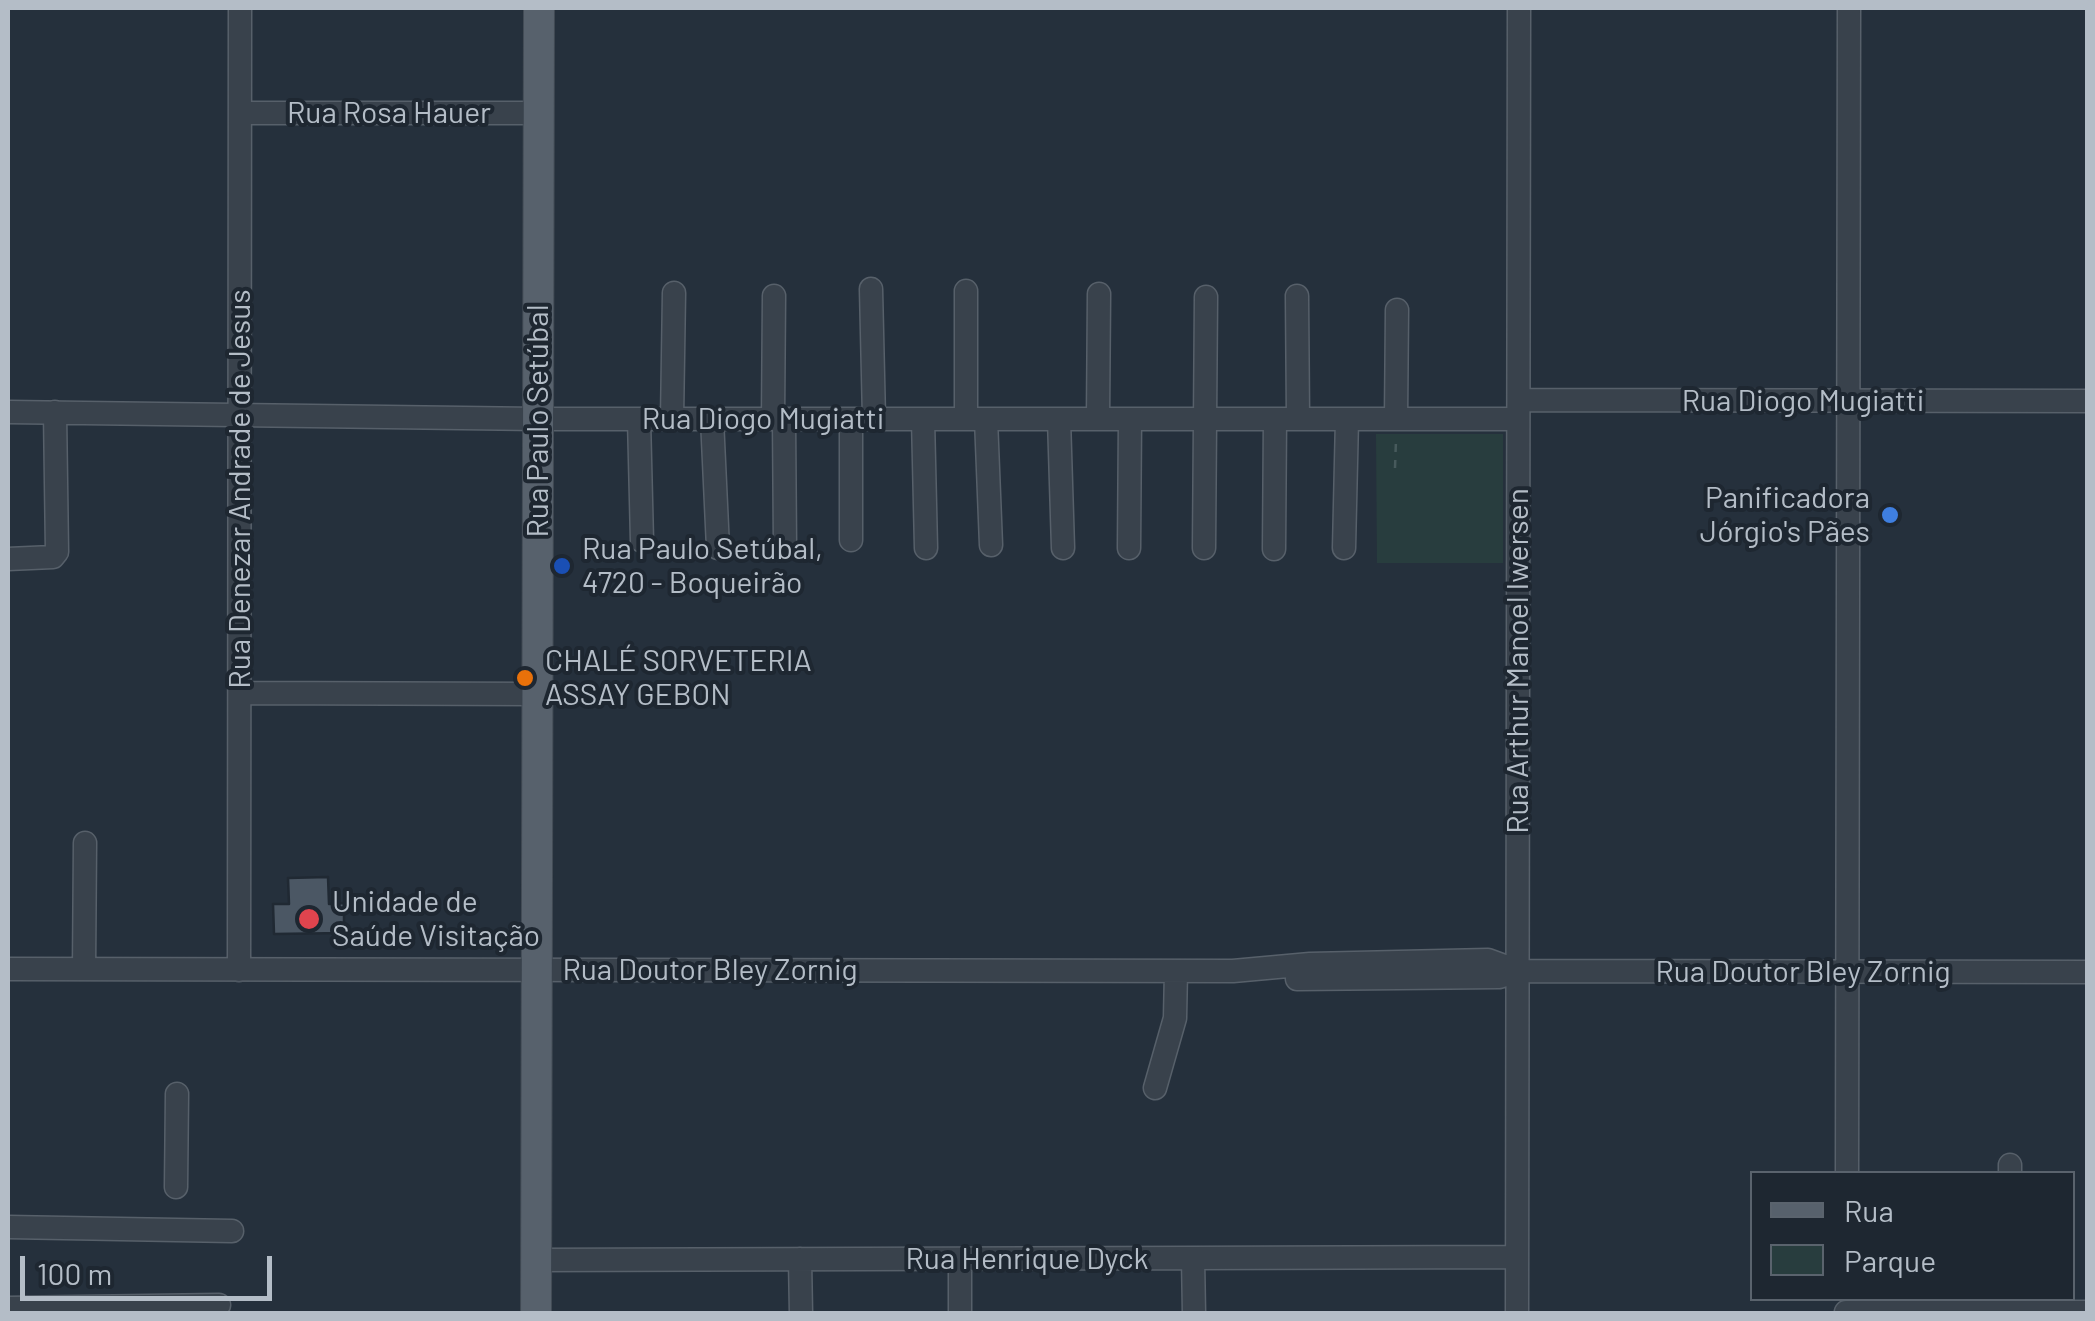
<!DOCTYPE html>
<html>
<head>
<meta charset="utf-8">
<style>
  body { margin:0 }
  #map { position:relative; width:2095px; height:1321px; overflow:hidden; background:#25303c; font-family:Barlow,sans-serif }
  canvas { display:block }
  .frame { position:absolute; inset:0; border:10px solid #b4bdc7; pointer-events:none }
  .legend { position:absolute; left:1750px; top:1171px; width:325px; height:130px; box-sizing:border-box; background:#1e2731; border:2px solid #5a636d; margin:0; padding:12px 18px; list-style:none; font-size:30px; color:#b4bdc7 }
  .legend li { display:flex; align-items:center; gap:20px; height:50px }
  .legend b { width:50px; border:2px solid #5a636d }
  .scale { position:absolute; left:20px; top:1256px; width:252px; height:45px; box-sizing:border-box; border:5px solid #b4bdc7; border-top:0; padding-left:12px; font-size:30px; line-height:35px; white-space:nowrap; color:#b4bdc7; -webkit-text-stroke:8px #1e2731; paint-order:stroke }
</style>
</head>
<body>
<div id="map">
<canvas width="2095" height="1321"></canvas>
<div class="frame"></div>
<ul class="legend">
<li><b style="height:12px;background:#57616c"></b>Rua</li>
<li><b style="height:28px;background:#283d3e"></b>Parque</li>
</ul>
<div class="scale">100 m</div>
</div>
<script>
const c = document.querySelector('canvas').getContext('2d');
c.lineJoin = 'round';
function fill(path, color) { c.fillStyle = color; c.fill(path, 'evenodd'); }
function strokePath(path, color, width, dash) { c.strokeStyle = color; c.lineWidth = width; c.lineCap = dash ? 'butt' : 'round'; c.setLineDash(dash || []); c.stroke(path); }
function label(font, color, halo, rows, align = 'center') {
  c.font = font + ' Barlow,sans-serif'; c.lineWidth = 8; c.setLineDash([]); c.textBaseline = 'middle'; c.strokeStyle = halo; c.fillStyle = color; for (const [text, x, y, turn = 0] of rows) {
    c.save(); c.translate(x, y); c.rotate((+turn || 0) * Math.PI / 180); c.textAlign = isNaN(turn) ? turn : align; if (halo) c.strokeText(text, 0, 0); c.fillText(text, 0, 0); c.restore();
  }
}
const green = new Path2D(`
  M1376,434H1503V563H1377Z`);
const building = new Path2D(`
  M328,877L329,904L344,903V933L274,934L273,904H289L288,878Z`);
const path = new Path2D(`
  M1395,468L1396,440`);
const minor = new Path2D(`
  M240,113H539
  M871,289L874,419
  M1297,296L1298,419
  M1519,400L2088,401
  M8,412L538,419H1518
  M639,419L642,541
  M672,419L674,293
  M712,419L718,548
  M773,419L774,296
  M784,419L785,548
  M851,419V540
  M923,419L926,548
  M966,419V291
  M986,419L991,545
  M1059,419L1063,548
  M1098,419L1099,294
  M1396,419L1397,310
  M1129,548L1130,419
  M1204,548L1206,297
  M1344,548L1347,419
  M1274,549L1275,419
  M8,559L53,557L57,552L55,412
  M240,693L537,694
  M8,969L1233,971L1310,964L1488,960L1518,971
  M84,969L85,843
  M239,970L240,8
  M1297,979L1499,977L1518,971L2088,972
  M1155,1088L1175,1018L1176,971
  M2010,1165V1174
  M1847,1174L1849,8
  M176,1187L177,1094
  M8,1227L232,1231
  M1193,1258L1194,1314
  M800,1259L801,1314
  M536,1260L1517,1257
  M8,1308L219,1305
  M1846,1312H2088
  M960,1314V1259
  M1517,1314L1519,8`);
const major = new Path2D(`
  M536,1314L539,8`);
const markers = [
  [1890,515,10,"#3f7fe0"],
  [562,566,10,"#1a4fb4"],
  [525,678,10,"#e8710a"],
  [309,919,12,"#e0444e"]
];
const streetNames = [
  ["Rua Rosa Hauer",389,113],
  ["Rua Diogo Mugiatti",1803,401],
  ["Rua Diogo Mugiatti",763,419],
  ["Rua Paulo Setúbal",538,421,-90],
  ["Rua Denezar Andrade de Jesus",240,489,-90],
  ["Rua Arthur Manoel Iwersen",1518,661,-90],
  ["Rua Doutor Bley Zornig",710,970],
  ["Rua Doutor Bley Zornig",1803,972],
  ["Rua Henrique Dyck",1027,1259]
];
const poiNames = [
  ["Panificadora",1870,498,"right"],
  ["Jórgio's Pães",1870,532,"right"],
  ["Rua Paulo Setúbal,",582,549],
  ["4720 - Boqueirão",582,583],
  ["CHALÉ SORVETERIA",545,661],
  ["ASSAY GEBON",545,695],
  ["Unidade de",332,902],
  ["Saúde Visitação",332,936]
];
fill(green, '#283d3e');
fill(building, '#4b5764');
strokePath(building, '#202933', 2.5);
strokePath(minor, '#57606a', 25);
strokePath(major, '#424b55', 32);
strokePath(path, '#475a5c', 2.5, [8, 8]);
strokePath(minor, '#39424c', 22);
strokePath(major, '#57616c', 30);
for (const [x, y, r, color] of markers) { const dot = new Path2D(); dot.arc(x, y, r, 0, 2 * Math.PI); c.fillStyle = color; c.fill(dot); strokePath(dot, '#1e2731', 4); }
label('30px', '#b4bdc7', '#1e2731', streetNames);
label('30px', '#b4bdc7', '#1e2731', poiNames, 'left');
</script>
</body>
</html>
